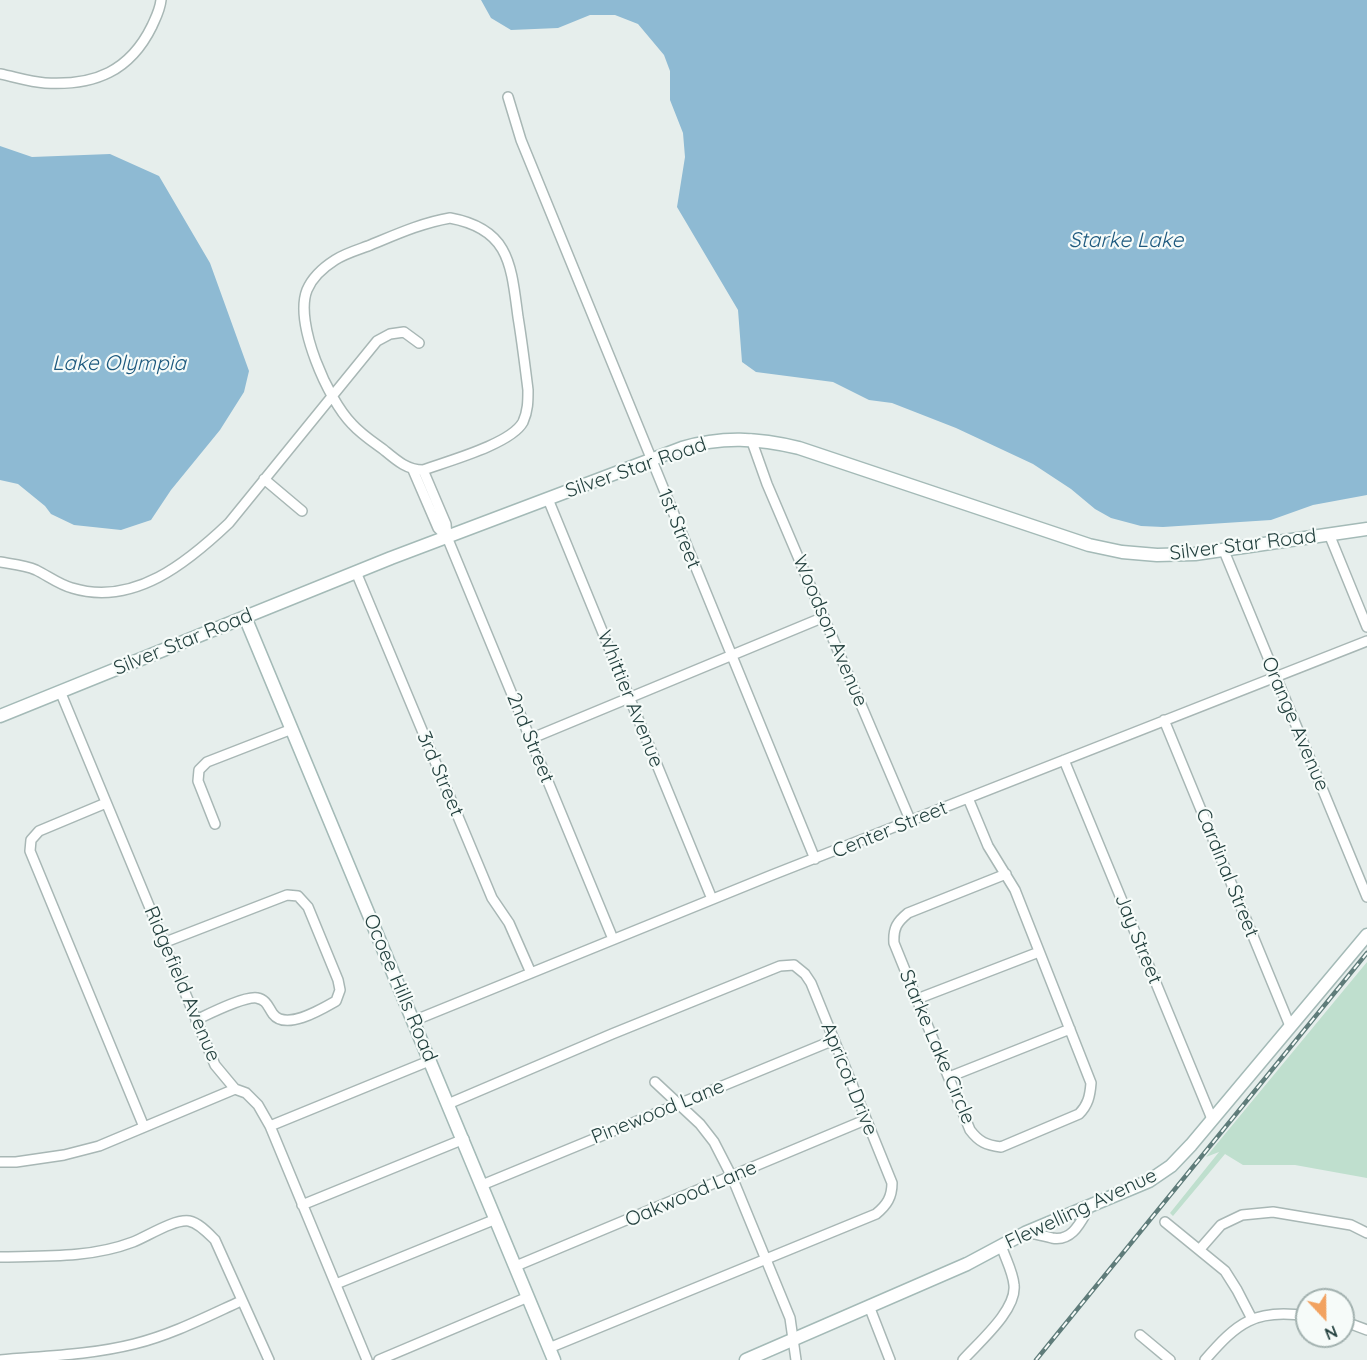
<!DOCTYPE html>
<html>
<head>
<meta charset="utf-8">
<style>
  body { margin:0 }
  #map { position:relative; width:1367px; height:1360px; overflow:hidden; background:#e6eeec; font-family:Quicksand,sans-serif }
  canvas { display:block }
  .north { position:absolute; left:1295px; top:1288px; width:60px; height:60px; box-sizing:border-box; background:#f6fbf9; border:2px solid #a2b1af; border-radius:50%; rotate:158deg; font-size:16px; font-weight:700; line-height:24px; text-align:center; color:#24413f }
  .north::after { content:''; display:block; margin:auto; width:21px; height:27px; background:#f2a260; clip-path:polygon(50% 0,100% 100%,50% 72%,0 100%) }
</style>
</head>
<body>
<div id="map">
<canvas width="1367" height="1360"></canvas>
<div class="north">N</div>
</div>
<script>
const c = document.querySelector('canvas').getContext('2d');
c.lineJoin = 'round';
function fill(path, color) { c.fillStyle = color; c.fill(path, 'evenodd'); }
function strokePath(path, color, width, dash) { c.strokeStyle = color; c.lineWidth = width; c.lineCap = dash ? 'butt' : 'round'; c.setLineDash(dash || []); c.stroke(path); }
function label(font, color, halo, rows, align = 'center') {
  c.font = font + ' Quicksand,sans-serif'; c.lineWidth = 4.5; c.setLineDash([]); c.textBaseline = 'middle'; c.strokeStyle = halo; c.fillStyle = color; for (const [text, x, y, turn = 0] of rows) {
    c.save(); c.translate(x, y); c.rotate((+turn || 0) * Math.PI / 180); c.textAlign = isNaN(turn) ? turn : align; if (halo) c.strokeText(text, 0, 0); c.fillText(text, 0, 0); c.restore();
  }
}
const green = new Path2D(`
  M1367,962V1178L1295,1165H1243L1225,1154L1173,1216L1170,1213L1219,1152L1206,1157Z`);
const water = new Path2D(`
  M481,0H1367V495L1313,505L1271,520L1163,527L1141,526L1111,518L1095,509L1071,489L1033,464L956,428L892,403L869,400L833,382L756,372L742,362L738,310L677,207L685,157L683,133L670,100V71L664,55L638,24L615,15H590L558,28L511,30L491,18Z
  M0,146L32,157L110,154L159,176L210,263L249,371L244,392L220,430L171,490L151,520L121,530L74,525L51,514L45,506L18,484L0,480Z`);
const street = new Path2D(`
  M0,74C15,77 30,82 45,83C95,86 130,71 152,26C156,17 160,10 161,0
  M508,97L521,140L815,859
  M450,218C510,229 511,265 518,317C522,341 525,366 528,390C528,401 528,411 523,422C511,444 448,461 423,470C407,470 396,460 384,450C373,442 361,434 352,424C328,400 294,323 307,290C312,278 324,267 335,260C344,254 357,250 368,246C395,235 421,223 450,218Z
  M751,439L767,484L911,822
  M413,470L438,528L447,537
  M423,470L446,524L447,537L613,939
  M264,479L302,511
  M548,499L712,899
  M1329,534L1367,627
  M1224,551L1367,897
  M0,562C11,564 25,565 36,570C48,576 60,585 72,588C134,607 188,562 229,523L377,341L390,334L404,332L419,343
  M356,572L492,898L509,923L531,973
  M60,691L215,1065L235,1089L246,1093L258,1105L270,1126L367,1360
  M1164,720L1290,1026
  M530,739L824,617
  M1064,760L1212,1119
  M968,798L988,846L1015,890L1091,1083C1090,1096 1088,1105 1079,1114L1001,1147C986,1145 979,1142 970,1130L894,943C893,928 897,922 908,913L1006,874
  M106,803L39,831L31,840L30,851L144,1127
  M215,824L198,781L199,770L207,762L292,729
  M163,943L287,895L298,896L308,907L338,980L340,990L336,1001C322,1009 286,1031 273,1014C268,1007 267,1000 257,998C244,996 209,1014 196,1020
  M917,999L1039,952
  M413,1021L772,875L1367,641
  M949,1077L1070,1029
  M655,1082L700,1124L714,1142L732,1177L790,1318L796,1360
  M448,1104L612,1034L780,966L794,965L805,974L811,983L892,1183C892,1197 887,1205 876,1214L549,1348
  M270,1126L429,1061
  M0,1162H16L64,1155L99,1146L235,1089
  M482,1185L834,1040
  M302,1205L464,1139
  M1165,1222L1225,1271L1237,1290L1252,1319
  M1028,1233C1037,1234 1043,1236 1052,1238C1073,1242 1081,1221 1090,1206
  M1200,1249L1221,1225L1242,1215L1273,1212L1351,1225L1367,1233
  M0,1257C45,1256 91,1258 133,1242C148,1236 174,1219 189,1221C199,1223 208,1233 215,1240L269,1360
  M516,1266L865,1120
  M336,1284L496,1219
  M869,1306L890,1360
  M1343,1321L1367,1330
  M1140,1335L1170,1360
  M0,1360C45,1356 90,1355 134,1344C171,1335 206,1317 241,1301
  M379,1360L528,1297
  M963,1360C979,1342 1017,1310 1014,1285C1013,1272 1005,1258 1001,1245
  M1205,1360C1237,1323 1255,1308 1307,1316`);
const secondary = new Path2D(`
  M245,617L554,1360
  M0,716L391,558L682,448C722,436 758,438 799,448L1089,545L1122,552L1157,555L1195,554L1367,529
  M746,1360L967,1264L1025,1233L1149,1181L1171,1166L1191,1145L1367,935`);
const rail = new Path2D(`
  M1036,1360L1367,953`);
const streetNames = [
  ["Silver Star Road",636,468,-19],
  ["1st Street",679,529,68],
  ["Silver Star Road",1243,545,-7],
  ["Woodson Avenue",830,631,67],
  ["Silver Star Road",183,642,-22],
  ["Whittier Avenue",630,699,68],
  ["Orange Avenue",1295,724,67],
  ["2nd Street",530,738,68],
  ["3rd Street",440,774,67],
  ["Center Street",890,830,-22],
  ["Cardinal Street",1227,873,68],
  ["Jay Street",1138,939,68],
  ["Ridgefield Avenue",182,984,67],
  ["Ocoee Hills Road",400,988,67],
  ["Starke Lake Circle",937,1047,67],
  ["Apricot Drive",849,1079,68],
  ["Pinewood Lane",658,1112,-22],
  ["Oakwood Lane",691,1194,-23],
  ["Flewelling Avenue",1081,1209,-25]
];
const waterNames = [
  ["Starke Lake",1126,241],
  ["Lake Olympia",119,364]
];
fill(green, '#bfdfce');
fill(water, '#8ebad3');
strokePath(street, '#a8b7b5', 12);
strokePath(secondary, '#a4bab7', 15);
strokePath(street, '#fff', 9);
strokePath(secondary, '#fff', 12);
strokePath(rail, '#5f7c7a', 4.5);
strokePath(rail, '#f6fbf9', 2, [7]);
label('20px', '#24413f', '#f6fbf9', streetNames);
label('italic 21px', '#1d597e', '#f6fbf9', waterNames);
</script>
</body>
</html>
